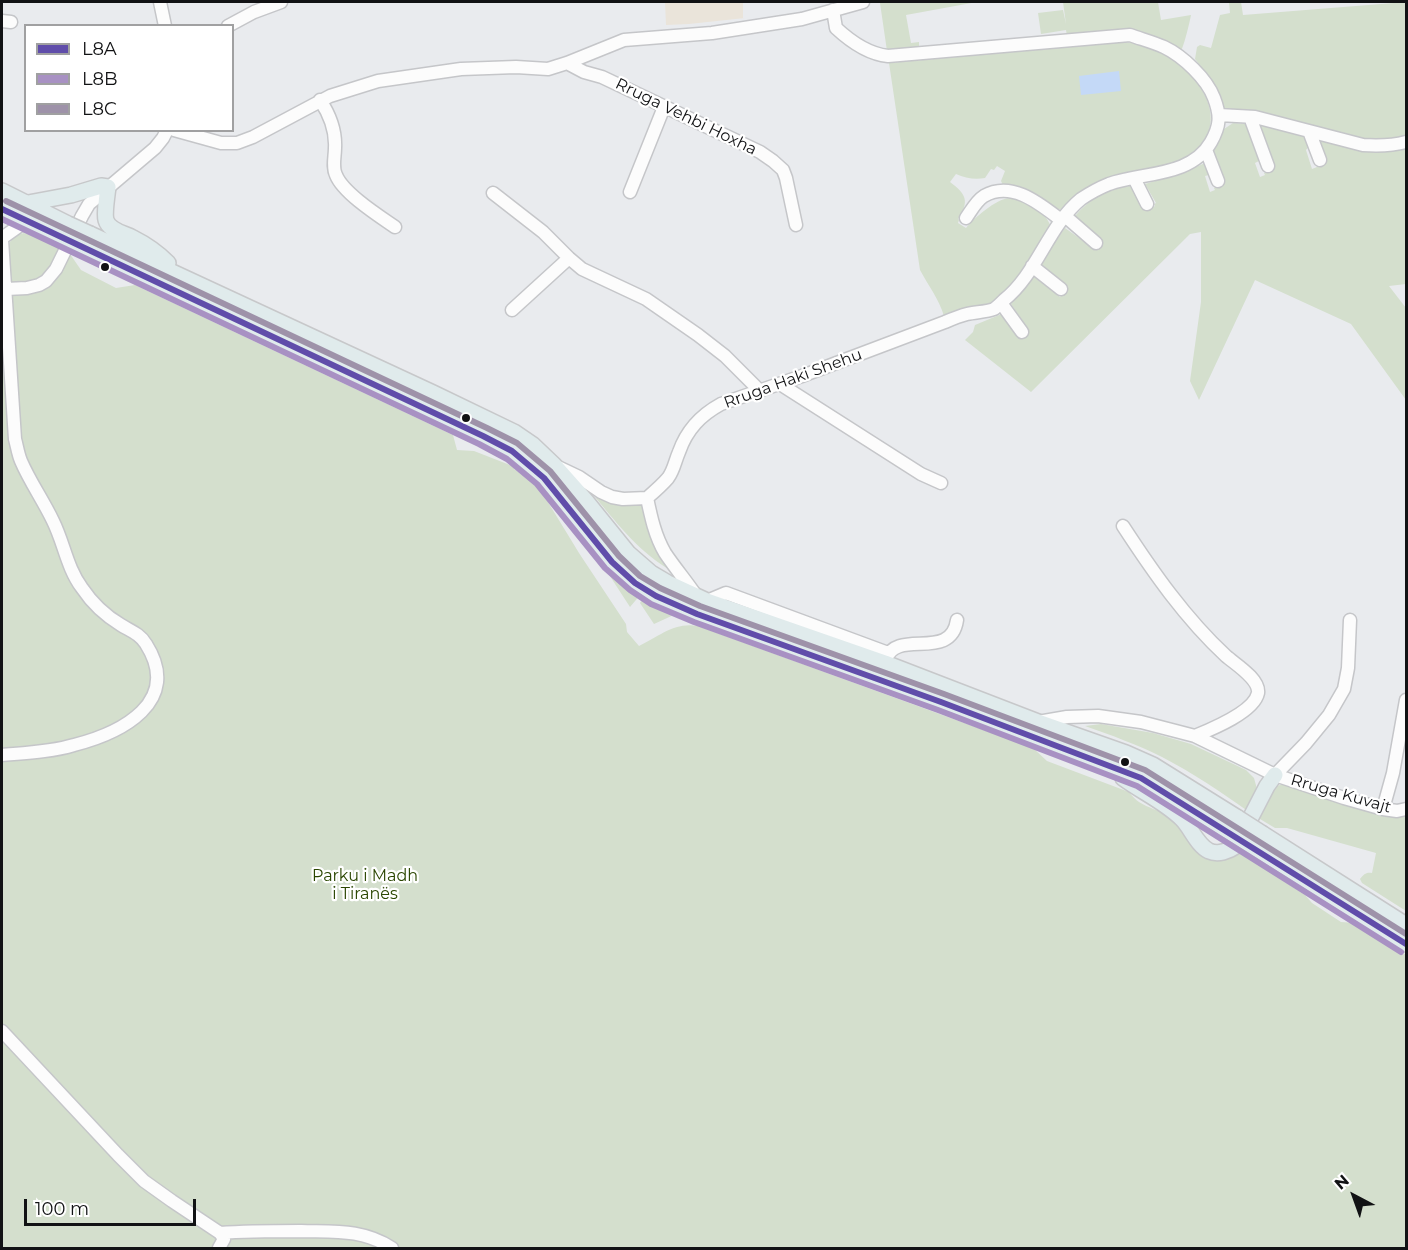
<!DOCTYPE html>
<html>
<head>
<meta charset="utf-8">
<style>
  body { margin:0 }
  #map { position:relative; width:1408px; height:1250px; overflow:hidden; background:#e9ebee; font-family:Montserrat,sans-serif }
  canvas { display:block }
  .frame { position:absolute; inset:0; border:3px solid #111214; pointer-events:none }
  .legend { position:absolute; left:24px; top:24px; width:210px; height:108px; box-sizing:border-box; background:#fff; border:2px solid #a0a0a1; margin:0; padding:8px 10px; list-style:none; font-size:18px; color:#111214 }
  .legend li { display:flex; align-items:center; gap:12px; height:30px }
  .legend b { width:30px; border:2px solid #a0a0a1 }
  .north { position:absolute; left:1324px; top:1166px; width:60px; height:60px; -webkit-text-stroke:4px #fff; paint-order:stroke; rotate:319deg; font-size:16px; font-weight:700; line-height:24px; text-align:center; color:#111214 }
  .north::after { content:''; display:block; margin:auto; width:21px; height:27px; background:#111214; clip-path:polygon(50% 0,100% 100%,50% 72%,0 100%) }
  .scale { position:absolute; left:24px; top:1199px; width:172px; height:27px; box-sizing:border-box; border:3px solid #111214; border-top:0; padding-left:8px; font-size:18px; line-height:21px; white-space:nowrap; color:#111214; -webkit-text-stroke:4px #fff; paint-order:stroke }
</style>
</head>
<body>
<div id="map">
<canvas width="1408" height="1250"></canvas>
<div class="frame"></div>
<ul class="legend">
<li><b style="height:8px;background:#604daa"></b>L8A</li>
<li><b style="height:8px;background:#a891c3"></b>L8B</li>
<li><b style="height:8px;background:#9e92a9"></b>L8C</li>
</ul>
<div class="north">N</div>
<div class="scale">100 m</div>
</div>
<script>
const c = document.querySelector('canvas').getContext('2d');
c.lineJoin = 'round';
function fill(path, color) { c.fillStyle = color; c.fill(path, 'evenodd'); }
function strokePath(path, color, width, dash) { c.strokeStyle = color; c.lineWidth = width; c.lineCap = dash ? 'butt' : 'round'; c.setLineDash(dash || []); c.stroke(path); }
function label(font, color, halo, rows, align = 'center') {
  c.font = font + ' Montserrat,sans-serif'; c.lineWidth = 4.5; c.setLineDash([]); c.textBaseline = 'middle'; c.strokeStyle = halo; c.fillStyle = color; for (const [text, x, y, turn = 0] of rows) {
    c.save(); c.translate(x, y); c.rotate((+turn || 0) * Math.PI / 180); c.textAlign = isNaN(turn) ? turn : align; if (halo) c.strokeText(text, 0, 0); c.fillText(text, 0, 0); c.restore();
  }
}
const education = new Path2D(`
  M665,2H743V18H745L689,24L666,25Z`);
const green = new Path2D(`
  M887,2H977L906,15L911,43L919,42V49L887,51L880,3Z
  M1063,2H1158L1161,20L1191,15C1190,21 1184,46 1181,51L1155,38L1067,36L1066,30L1041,34L1038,13L1063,10L1066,24Z
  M1229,2H1241L1243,15L1406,2V135C1394,139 1382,141 1369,140C1344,138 1317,126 1292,120C1271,115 1249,113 1227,110L1222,107L1216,86L1195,59L1197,47L1200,45L1211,48L1220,15L1230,13Z
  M1122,42C1152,44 1177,57 1196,81C1210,100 1218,123 1202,143C1199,148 1195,153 1190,156C1177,165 1157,168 1143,175C1116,186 1090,198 1064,210L1053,208L1003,185L1001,181L1005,171L997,166L994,170L991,169L985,178C975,180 965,178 956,174L950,182C966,194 970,201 958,219L959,220L958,223L966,228C974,218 996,199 1009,198C1016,198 1025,202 1032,206C1040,210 1048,218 1051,227L1012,287L1002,297L991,303L944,316C939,299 928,285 920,270L889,63Z
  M1233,123L1247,124L1260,158L1259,161L1255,163L1260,177L1265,175L1264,173L1273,170L1258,128L1260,125L1278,128L1305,135L1311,144L1306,150L1312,169L1317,167L1318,143L1320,140C1328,142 1336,145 1344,147C1364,153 1386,154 1406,147V284L1389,286L1406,308V400L1351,324L1255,280L1199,400L1190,381L1201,302V232L1190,234L1031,392L965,340L973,332L975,325L1004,313L1020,338L1028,333L1029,330L1011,304L1031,277L1033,276L1060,297L1066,289L1065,288L1067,285L1041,264V262L1065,228L1096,250L1102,243L1101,241L1102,239L1075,216C1089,199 1108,189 1130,186L1142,206L1146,211L1155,206L1154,204L1156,203L1145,184L1182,173L1205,163L1210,173L1209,175L1205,176L1210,192L1215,190L1214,188L1222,185L1214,158L1213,149L1224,129Z
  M24,233L30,234L70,254L81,270L116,288L135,285L453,435L457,450L474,451L515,467L514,469L533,482L543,494L579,553L626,624L627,632L639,646C660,636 674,622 698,626L1033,748L1047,761L1129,792C1132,796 1136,800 1139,802C1148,808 1160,810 1169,817C1185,830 1189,854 1211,859C1223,862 1231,859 1241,853L1305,895L1312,903L1341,922L1355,923L1406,955V1248H2V250H7C9,240 15,235 24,233Z
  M595,497L618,505L642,504L673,572C638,551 621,528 595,497Z
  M593,550L641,594L630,607Z
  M644,597L678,613L654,624L640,603Z
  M1101,724L1153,733L1191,744L1246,770L1254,778L1257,789L1249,812C1221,792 1193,773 1162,757C1138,745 1111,735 1085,726Z
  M1286,783L1406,813V911L1362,883L1360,879C1364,874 1366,872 1372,873L1376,853L1287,828H1275L1255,816L1274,787Z`);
const water = new Path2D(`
  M1119,71L1121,91L1081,95L1079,76Z`);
const minor = new Path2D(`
  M160,2L165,26
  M2,21L11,22
  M228,26L254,12L281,2
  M567,63L584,72L602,77L760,152L773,161L783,170L786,178L796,225
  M320,100C330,115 336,130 335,148C335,157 332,167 336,175C343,193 379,216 395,227
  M1219,115L1255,117L1363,145C1378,146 1391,146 1406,142
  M1250,117L1268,166
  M174,130L221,143H237L253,137L330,96L378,81L461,69L516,67L548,69L567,63L624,40L712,33L802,19L863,2
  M1309,131L1320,160
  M1206,150L1218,181
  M1134,178L1147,204
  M630,192L664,107
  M493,193L543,232L569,258L582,269L646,299L698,335L725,356L759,390
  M1065,216L1096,243
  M966,218C971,211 976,201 984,196C1012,180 1040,204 1061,220
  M2,238L19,226L31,223
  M2,240L15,439C17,446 18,454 21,461C30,482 43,500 53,521C64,543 67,568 82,588C92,603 106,616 121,625C131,631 140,634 146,644C183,702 121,733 74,745C51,752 25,753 2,755
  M1032,266L1061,289
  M6,289L27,288L39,285L46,281L56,269L82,216L89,204L155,148L163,138L167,130
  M1001,303L1022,332
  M512,310L569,258
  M780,384L921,474L941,483
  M558,467L579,477L601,492L612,497L623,499L647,498C654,492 662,485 668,478C674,470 675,461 679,452C687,429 701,415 721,404L802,376L945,322C952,319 959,316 967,314C975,312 986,312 994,309C997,307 1001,303 1004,300C1037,274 1048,226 1081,199C1090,193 1099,188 1109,184C1143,172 1191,177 1211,142C1220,126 1221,116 1214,98C1207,79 1183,56 1164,47C1153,42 1141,39 1130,35L888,56C868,54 850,41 836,28L833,10
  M647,498C651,517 655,536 665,553C675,568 687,582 697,597
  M1123,526C1153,572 1185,618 1226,656C1235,664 1260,679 1258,693C1254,712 1212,729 1195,736
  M707,601L726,593L888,653
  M886,659C897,628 951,662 957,620
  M1038,722L1067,717L1098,716L1141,722L1195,736L1275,775L1344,798L1383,809L1397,811L1406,809
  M1275,775L1306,743L1329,715L1344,689L1348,668L1350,620
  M1383,809L1393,773L1406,700
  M2,1031L118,1155L144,1181L172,1201L220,1233L224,1239L219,1248
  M220,1233C247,1231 274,1231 301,1231C335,1232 362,1229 392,1248`);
const major = new Path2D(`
  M2,191L68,224
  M28,203L71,195L101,186L108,187C107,195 104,214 106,220C109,231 124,233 133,238C145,244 158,253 168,263
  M2,209L61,238
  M90,234L433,393L514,432L533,445L554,465L586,501L628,553L651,573L668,583L707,601L885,663L1038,722L1126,753L1153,765L1238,818
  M82,248L483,436L512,451L533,468L544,478L612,562L635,583L656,596L697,614L941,702L1141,778L1157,787L1228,831
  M1123,778C1142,792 1165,802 1182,819C1191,828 1197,845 1209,851C1218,855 1229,851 1236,846L1267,786L1275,775
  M1263,834L1406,925
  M1255,848L1406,944`);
const majorBridge = new Path2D(`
  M68,224L90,234
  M61,238L82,248
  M1238,818L1263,834
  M1228,831L1255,848`);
const bus1 = new Path2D(`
  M2,209L483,436L512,451L544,478L612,562L635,583L656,596L697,614L941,702L1141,778L1406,944`);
const bus2 = new Path2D(`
  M2,219L479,444L507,459L537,484L605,568L630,590L651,604L694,622L938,710L1137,786L1401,952`);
const bus3 = new Path2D(`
  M6,201L487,428L517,443L550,471L619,556L640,576L660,588L700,606L944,694L1145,770L1406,934`);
const markers = [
  [105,267,5,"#111214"],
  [466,418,5,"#111214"],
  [1125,762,5,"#111214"]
];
const streetNames = [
  ["Rruga Vehbi Hoxha",686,117,26],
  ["Rruga Haki Shehu",793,379,-20],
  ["Rruga Kuvajt",1341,794,16]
];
const parkNames = [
  ["Parku i Madh",365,876],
  ["i Tiranës",365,894]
];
fill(education, '#eae4da');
fill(green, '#d4dfcd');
fill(water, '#c4d9f7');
strokePath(minor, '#c5c6c9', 15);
strokePath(major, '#c7c8ca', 18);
strokePath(minor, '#fcfcfc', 12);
strokePath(major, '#e0ebec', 15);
strokePath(majorBridge, '#c7c8ca', 18, []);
strokePath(majorBridge, '#e0ebec', 15);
strokePath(bus1, '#604daa', 6);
strokePath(bus2, '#a891c3', 6);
strokePath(bus3, '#9e92a9', 6);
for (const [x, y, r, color] of markers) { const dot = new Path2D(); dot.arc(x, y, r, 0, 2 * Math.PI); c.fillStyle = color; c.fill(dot); strokePath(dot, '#fff', 2); }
label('16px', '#111214', '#fff', streetNames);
label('16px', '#2a4600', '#fff', parkNames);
</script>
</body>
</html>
